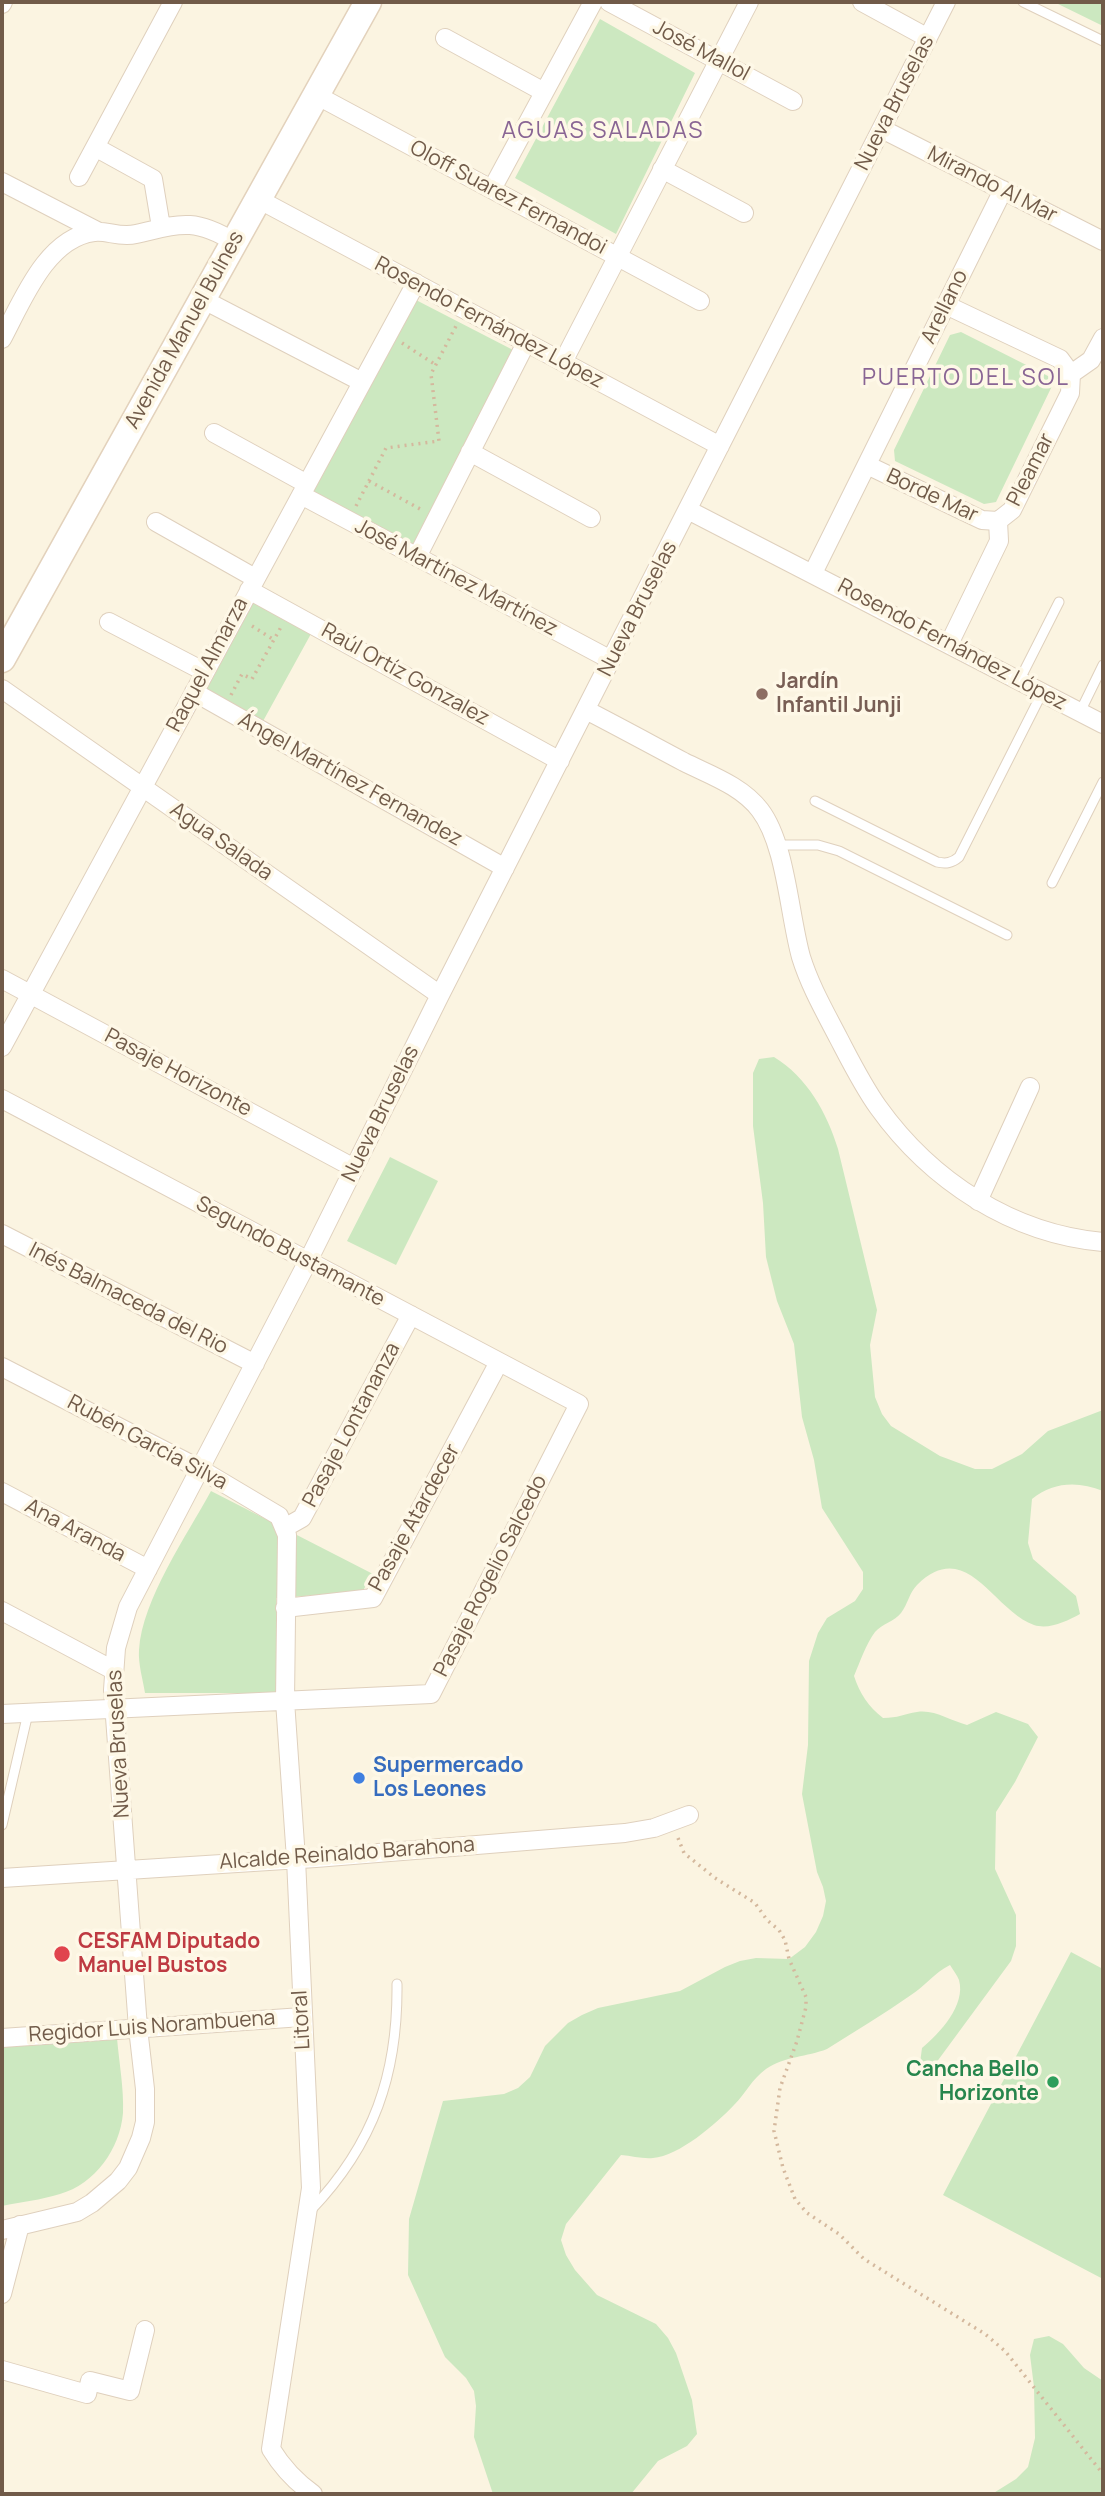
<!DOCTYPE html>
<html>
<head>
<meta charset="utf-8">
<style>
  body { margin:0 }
  #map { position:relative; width:1105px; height:2496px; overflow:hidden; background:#fbf4e1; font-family:Manrope,sans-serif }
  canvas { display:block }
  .frame { position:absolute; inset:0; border:4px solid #715b49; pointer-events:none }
</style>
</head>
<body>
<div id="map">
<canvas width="1105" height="2496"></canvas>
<div class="frame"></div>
</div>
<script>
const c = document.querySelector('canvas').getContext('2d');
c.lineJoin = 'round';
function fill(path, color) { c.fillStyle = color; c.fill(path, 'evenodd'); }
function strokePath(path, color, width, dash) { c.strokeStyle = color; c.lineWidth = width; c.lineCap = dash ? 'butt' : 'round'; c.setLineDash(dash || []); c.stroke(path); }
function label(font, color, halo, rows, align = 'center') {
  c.font = font + ' Manrope,sans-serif'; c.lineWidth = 7; c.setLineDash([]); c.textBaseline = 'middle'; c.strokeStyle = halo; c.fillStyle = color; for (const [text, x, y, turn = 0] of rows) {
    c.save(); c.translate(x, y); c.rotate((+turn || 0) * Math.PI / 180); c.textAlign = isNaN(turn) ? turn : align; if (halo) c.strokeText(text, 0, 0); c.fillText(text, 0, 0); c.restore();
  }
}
const green = new Path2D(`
  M1054,2H1103V26Z
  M600,19L695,73L616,234L515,178Z
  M416,300L515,351L412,546L313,491Z
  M961,332L1048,376L1052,386L996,502L984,504L895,461L894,450L950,335Z
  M251,598L312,632L262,723L202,689Z
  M774,1057C807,1077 827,1113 838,1149L877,1310L870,1345L875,1397L882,1414L891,1426L940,1456L975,1469H992L1022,1454L1048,1431L1103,1410V1491C1078,1481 1053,1482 1032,1499L1028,1543L1033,1559L1076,1596L1080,1614C1067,1621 1049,1630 1034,1625C993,1611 967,1536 917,1585C909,1593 908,1604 901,1613C895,1621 882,1624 875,1632C866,1644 860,1662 854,1676C860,1694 868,1706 883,1718C898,1718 904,1714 917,1712C934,1709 951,1721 967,1725L996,1712L1028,1724L1038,1737L1015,1782L996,1812L995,1869L1016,1915V1946L1011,1961L936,2063H920L922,2048C940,2033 966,2005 959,1980C957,1975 953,1970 950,1965C934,1973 925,1986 911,1995C884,2014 855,2031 827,2049C807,2057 785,2056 766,2069C752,2079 746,2093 734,2105C716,2124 679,2156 653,2158C643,2159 632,2156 621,2155L566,2224L561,2240L566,2255L575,2270L597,2295L656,2324L668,2338L676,2353L692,2400L697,2434L687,2446L658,2461L631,2494H493L474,2437L476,2406L474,2391L466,2378L445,2357L408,2275L409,2219L443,2101L504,2094L518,2088L530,2077L545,2046L568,2023L582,2015L598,2008L680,1991L725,1967L740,1961L756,1958L789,1959L805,1947L816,1932L823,1916L826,1901L823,1887L817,1872L802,1794L808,1745L809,1661L818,1633L827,1618L855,1601L863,1589V1572L822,1508L814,1460L802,1417L794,1344L777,1301L766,1257L763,1203L753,1126V1073L759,1059Z
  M390,1157L438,1181L396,1265L347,1241Z
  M211,1491L373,1574L362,1592L276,1598V1693H145C143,1680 138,1664 139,1650C142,1600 187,1535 211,1491Z
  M1071,1952L1103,1969V2279L943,2195Z
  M117,2038C119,2062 124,2088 123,2113C120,2149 95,2184 60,2194C41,2200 21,2202 2,2206V2047Z
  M1049,2336L1063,2344L1084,2368L1103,2381V2494H992L1016,2479L1028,2467L1035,2438L1034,2387L1030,2355L1034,2339Z`);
const path = new Path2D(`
  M402,343L436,365
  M369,481L422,510
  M356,506L386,448L439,441L431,374L456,326
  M252,626L274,640
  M231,695L242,674L252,679L281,627
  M678,1838L684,1853L715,1878L755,1903L767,1920L779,1930L785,1940L789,1959L806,1997V2007L797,2041L780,2088L774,2131L783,2168L795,2199L807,2213L839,2234L864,2259L985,2334L1005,2351L1103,2474`);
const lane = new Path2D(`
  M1023,2L1103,41
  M1019,681L1059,602
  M1080,712L1103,665
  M815,801L937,862C946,864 952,863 959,857L1042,693
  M776,845H818L839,851L1007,935
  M1052,883L1103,782
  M2,1825L28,1713
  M311,2210C374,2144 398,2074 397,1984`);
const street = new Path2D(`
  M609,2L793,101
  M862,2L928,38
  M2,4L3,2
  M445,38L544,92
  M316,95L700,301
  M882,129L1103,241
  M95,147L153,179L161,227
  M662,169L744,213
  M79,177L173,2
  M2,182L97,231
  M492,189L593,2
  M258,199L720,446
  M202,299L362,382
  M946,305L1060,359L1071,374L1070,393L1012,510L998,521
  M2,339C22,302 46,238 94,232C107,230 119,238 136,234C179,224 194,217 234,242
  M563,362L749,2
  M1071,374L1091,360L1103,338
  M214,433L307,484
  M470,452L591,518
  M867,465L982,520L998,521
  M301,495L611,660
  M688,510L1103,724
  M156,522L255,578
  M417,557L526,343
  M813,573L1003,190
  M249,590L560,761
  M109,622L205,672
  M949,644L999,541L998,521
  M2,689L440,995
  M194,692L505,868
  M586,710C619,727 652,745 684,762C710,775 742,786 760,810C786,844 789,914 801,957C810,986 825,1012 839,1039C851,1062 863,1086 878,1107C931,1181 1012,1234 1103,1242
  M2,979L354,1168
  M2,1047L416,283
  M2,1099L579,1404L431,1694L2,1714
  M978,1201L1030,1087
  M2,1234L255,1364
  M2,1367L200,1469L279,1516L287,1535L285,1701L296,1859L311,2188L271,2449C282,2467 296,2482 313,2494
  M2,1492L148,1569
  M286,1527L302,1518L411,1315
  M285,1608L373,1598L499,1362
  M2,1611L113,1670
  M2,1878L316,1858L625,1833L654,1828L689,1815
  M2,2038L302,2017
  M2,2230L77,2212L92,2203L118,2181L128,2168L141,2138L145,2122V2089L138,2028L113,1690L116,1648L128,1607L308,1261L440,995L946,2
  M2,2294L20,2225
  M2,2370L87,2394L90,2381L130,2391L145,2330`);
const secondary = new Path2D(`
  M2,659L368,2`);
const markers = [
  [762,694,7,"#8d6e63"],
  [359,1778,7,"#3f7fe0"],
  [62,1954,9,"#e0444e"],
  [1053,2082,7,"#2e9e5b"]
];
const streetNames = [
  ["José Mallol",701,51,28],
  ["Nueva Bruselas",895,103,-63],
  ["Mirando Al Mar",992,185,27],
  ["Oloff Suarez Fernandoi",508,198,28],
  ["Arellano",945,307,-64],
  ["Rosendo Fernández López",489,323,28],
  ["Avenida Manuel Bulnes",185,330,-61],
  ["Pleamar",1031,470,-63],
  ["Borde Mar",932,496,25],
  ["José Martínez Martínez",456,578,28],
  ["Nueva Bruselas",638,609,-63],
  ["Rosendo Fernández López",952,645,28],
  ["Raquel Almarza",208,665,-62],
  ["Raúl Ortíz Gonzalez",405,675,29],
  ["Ángel Martínez Fernandez",350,780,29],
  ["Agua Salada",221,842,35],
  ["Pasaje Horizonte",178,1073,28],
  ["Nueva Bruselas",381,1114,-64],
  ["Segundo Bustamante",290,1252,28],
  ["Inés Balmaceda del Rio",128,1299,27],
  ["Pasaje Lontananza",352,1425,-62],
  ["Rubén García Silva",147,1443,28],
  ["Pasaje Atardecer",415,1518,-61],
  ["Ana Aranda",75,1531,28],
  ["Pasaje Rogelio Salcedo",491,1576,-63],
  ["Nueva Bruselas",119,1744,-93],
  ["Alcalde Reinaldo Barahona",347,1854,-4],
  ["Litoral",302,2020,-93],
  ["Regidor Luis Norambuena",152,2027,-4]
];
const educationNames = [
  ["Jardín",776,682],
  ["Infantil Junji",776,706]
];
const shopNames = [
  ["Supermercado",373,1766],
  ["Los Leones",373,1790]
];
const healthNames = [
  ["CESFAM Diputado",78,1942],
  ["Manuel Bustos",78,1966]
];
const leisureNames = [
  ["Cancha Bello",1039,2070],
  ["Horizonte",1039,2094]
];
const neighbourhoodNames = [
  ["AGUAS SALADAS",603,132],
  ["PUERTO DEL SOL",966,379]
];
fill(green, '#cce8c0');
strokePath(lane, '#dfd0bd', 11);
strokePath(street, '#dfd0bd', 20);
strokePath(secondary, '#e3d2bc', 29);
strokePath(path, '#d4b89d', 3.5, [2, 5]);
strokePath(lane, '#fff', 9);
strokePath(street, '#fff', 18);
strokePath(secondary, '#fff', 26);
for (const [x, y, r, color] of markers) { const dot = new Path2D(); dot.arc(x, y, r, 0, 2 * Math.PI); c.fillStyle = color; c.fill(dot); strokePath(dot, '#fef8e7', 2.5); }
label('21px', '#715b49', '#fef8e7', streetNames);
label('bold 21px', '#785e54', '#fef8e7', educationNames, 'left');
label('bold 21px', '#366cbe', '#fef8e7', shopNames, 'left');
label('bold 21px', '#be3a42', '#fef8e7', healthNames, 'left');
label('bold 21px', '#27864d', '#fef8e7', leisureNames, 'right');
c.letterSpacing = '2px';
label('23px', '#896594', '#fef8e7', neighbourhoodNames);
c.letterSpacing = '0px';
</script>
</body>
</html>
